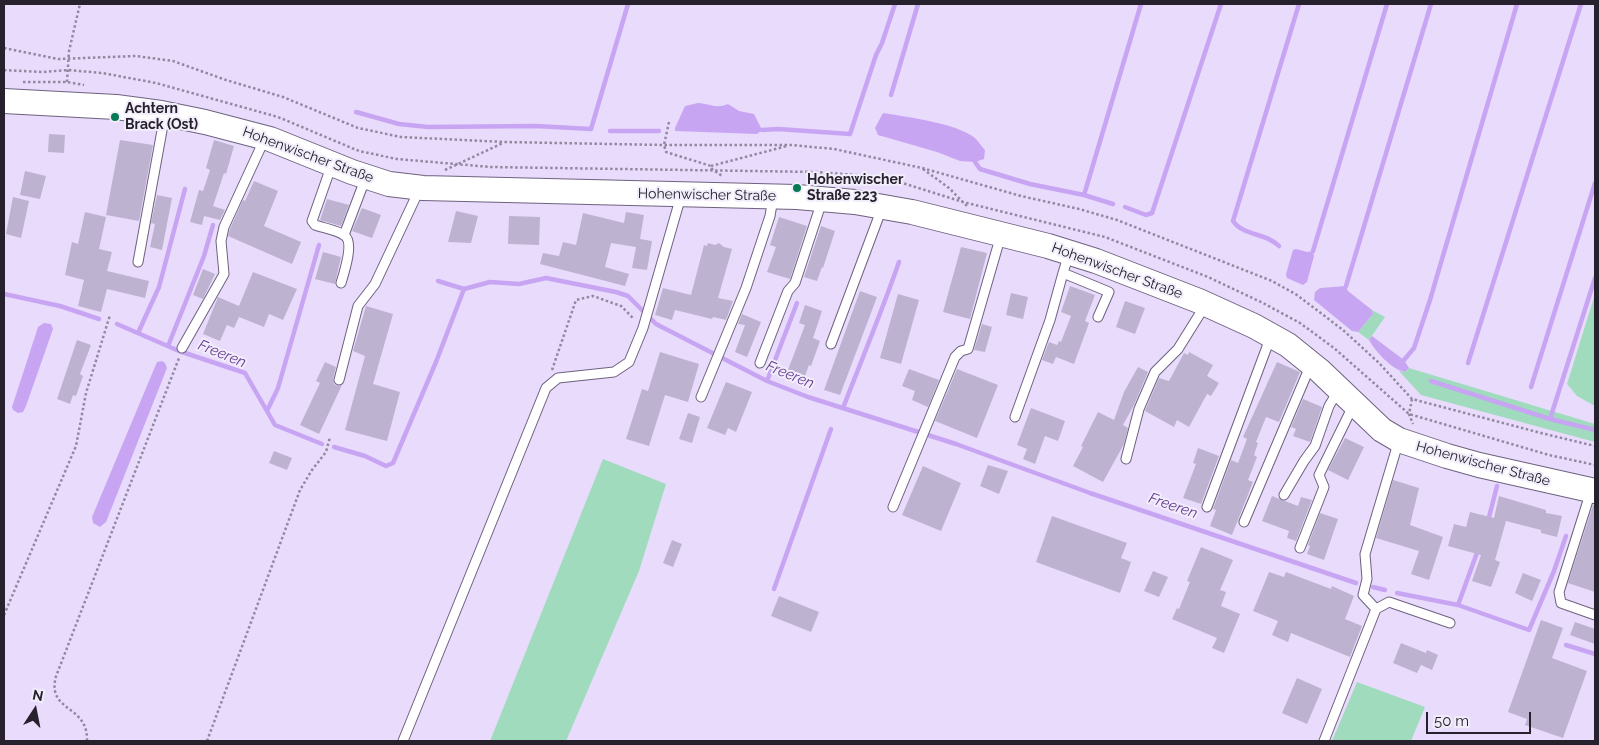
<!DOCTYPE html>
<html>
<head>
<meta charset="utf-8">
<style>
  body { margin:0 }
  #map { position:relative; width:1599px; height:745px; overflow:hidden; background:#e9dbfc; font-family:Raleway,sans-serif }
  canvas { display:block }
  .frame { position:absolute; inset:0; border:5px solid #26212d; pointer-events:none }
  .north { position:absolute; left:10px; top:685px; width:50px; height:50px; -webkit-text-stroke:4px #f2edfa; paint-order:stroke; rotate:11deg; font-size:14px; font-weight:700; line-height:20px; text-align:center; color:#26212d }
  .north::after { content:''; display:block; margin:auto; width:18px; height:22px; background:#26212d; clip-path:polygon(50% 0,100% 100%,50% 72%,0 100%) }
  .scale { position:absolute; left:1426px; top:712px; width:105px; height:22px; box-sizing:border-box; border:2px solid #26212d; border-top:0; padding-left:6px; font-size:15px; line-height:18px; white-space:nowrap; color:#26212d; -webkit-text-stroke:4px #f2edfa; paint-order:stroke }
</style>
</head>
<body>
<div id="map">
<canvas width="1599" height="745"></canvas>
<div class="frame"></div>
<div class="north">N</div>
<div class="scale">50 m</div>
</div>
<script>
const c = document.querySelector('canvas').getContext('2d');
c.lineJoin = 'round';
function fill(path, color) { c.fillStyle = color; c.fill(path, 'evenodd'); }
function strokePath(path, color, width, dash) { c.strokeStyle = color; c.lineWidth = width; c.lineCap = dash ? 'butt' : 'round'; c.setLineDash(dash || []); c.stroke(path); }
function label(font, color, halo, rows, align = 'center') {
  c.font = font + ' Raleway,sans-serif'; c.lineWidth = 4; c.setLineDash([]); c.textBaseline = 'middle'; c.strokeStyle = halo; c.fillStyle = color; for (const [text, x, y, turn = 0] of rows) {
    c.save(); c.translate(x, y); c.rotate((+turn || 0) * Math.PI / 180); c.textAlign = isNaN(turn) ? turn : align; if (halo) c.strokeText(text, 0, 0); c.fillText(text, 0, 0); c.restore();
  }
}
const green = new Path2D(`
  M1595,294V406L1577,396L1567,384Z
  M1372,310L1385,317L1369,340L1358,332L1373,314Z
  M1409,368L1595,424V442L1421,395L1399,371L1405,372Z
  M603,459L666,484L639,571L566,741H490Z
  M1357,682L1425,707L1411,741H1332Z`);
const water = new Path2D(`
  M698,103C710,104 716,109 728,104L739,111L754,114L762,130L757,134L675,131V128L685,106Z
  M883,113C907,117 956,123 975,138C979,142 982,147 985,150L984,159L975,162L960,161L937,152L878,135L875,128Z
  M1296,249L1307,252L1313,251L1314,256L1307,282L1303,285L1287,278L1286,274L1293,250Z
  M1346,286L1348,291L1372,310L1373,314L1358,332L1352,331L1314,300L1315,292L1320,288Z
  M44,323L51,324L53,329L26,406L23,412L18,413L13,410L12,407L38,327Z
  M1372,336L1404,360L1409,368L1405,372C1391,369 1376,352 1369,340Z
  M162,361L165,363L167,368L106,522L100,527L93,523L92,517L157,362Z`);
const stream = new Path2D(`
  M891,95L918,4
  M356,112L399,124L428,127L536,126L591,129L628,4
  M762,130L778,129L850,134L876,55L882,43L895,4
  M610,131H659
  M975,162L980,169L1030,184L1084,195L1113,204
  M1084,195L1141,4
  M1125,207L1146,215L1152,213L1221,4
  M1279,246C1267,233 1243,236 1233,221L1299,4
  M1313,251L1387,4
  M1595,278L1550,419L1595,430
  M438,281L464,289
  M1346,286L1431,4
  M4,294L60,306L99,319
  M117,324L179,351L245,373L275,425L322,444
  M138,333L159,287L185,189
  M168,346L204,256L213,225
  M1404,360L1414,348L1430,300L1517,4
  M1468,363L1581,4
  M767,381L797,303
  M1431,381L1550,419
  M1531,387L1595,183
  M843,408C862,359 882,311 899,262
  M267,411L278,388L319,245
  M334,447L365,456L386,466L393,463L436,362L464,289L490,282L519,284L546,278L616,292L628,296L656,324L767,381L808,397L956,444L1090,493L1356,583
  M1488,521L1497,486
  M1373,587L1385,590
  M774,589L831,429
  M1397,593L1458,605L1529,630L1554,571L1566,536
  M1458,605L1478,550
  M1566,645L1595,654`);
const building = new Path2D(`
  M49,134L65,135L64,153L48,152Z
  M120,140L153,145L139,221L106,215Z
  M214,140L234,146L226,174L224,173L213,206L225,210L220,220L204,216L202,225L190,222L199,190L203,191L210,170L206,168Z
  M25,171L46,176L40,199L20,195Z
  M254,181L278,191L264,226L301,242L292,264L228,236L230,229L243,200L245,201Z
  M157,195L172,198L162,250L150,247L155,224L151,223Z
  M13,197L29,201L21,238L6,234Z
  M327,199L349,205L341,226L320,220Z
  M362,208L381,215L372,238L352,231Z
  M456,211L478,216L471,243L448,242Z
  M85,212L106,217L99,249L112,252L107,271L149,281L145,298L107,289L101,312L78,306L84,280L65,275L72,242L78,244Z
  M626,212L644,215L640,239L652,241L647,270L632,268L636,247L611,243L605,267L629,274L625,286L540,264L543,253L559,256L563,242L576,245L583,213L624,223Z
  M509,216L540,217L539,245L508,244Z
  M779,217L807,226L790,279L767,272L776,247L770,245Z
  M821,226L835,231L823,268L822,267L817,281L804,277Z
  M708,243L715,245L719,243L724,247L732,249L718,298L733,301L726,320L713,317L712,319L675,310L672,320L655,315L663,288L691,295L704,245L707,246Z
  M961,247L987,253L970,319L943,312Z
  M323,252L341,257L335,284L315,279Z
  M203,269L215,274L203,299L193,295Z
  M253,272L297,289L283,320L269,314L264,327L239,317L234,328L227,325L220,341L203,334L218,297L239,306Z
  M1070,286L1095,295L1085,321L1089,323L1074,364L1056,357L1053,364L1042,360L1049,342L1057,345L1059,341L1061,342L1071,316L1061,312Z
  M860,291L877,297L840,395L824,390Z
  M1011,293L1028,297L1023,319L1006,315Z
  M898,294L919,300L901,364L880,358Z
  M1125,301L1145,308L1135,334L1116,327Z
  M805,305L822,311L813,338L820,341L811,366L809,365L805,376L788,370L805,325L799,323Z
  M366,306L393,314L373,384L400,392L387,441L345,430L365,356L353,351Z
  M742,314L761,322L747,357L735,352L745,325L738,324Z
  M982,324L992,327L985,352L974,350Z
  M77,340L91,345L80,374L83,376L76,396L73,395L70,404L57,399Z
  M660,352L699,364L688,402L665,395L649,446L626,439L642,389L648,391Z
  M1189,352L1213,365L1207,376L1219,383L1211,396L1207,394L1189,427L1177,420L1174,427L1145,411L1159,378L1169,381L1184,353L1188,355Z
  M325,362L336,367L333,379L334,384L338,386L342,385L319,434L300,425L320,383L316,381Z
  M1277,362L1300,372L1279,422L1266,417L1256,442L1258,443L1254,455L1257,457L1248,480L1253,482L1232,535L1210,526L1216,510L1213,509L1231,460L1238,463L1247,439L1243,437Z
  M1138,367L1148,372L1134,405L1123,425L1128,428L1124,444L1103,482L1073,466L1083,447L1081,446L1098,412L1114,420L1124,392Z
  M909,369L939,380L928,407L912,400L915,391L902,386Z
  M957,369L998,385L977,438L935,421Z
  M726,382L752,392L736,432L728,428L725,435L707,428Z
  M1303,399L1322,407L1310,442L1293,436L1296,429L1291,427Z
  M1031,408L1065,421L1058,441L1045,436L1035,464L1023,459L1027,449L1017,445Z
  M688,413L700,417L692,443L679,439Z
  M1345,438L1364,447L1348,480L1328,470Z
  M1198,448L1219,456L1201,504L1183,498L1196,464L1193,463Z
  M274,451L292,458L287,470L269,463Z
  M988,465L1008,471L999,494L980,486Z
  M923,466L961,483L941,531L902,515Z
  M1393,480L1419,488L1410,525L1443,537L1429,580L1411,574L1419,551L1376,538Z
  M1272,496L1298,506L1301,497L1312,500L1296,541L1287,538L1289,531L1262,521Z
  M1499,496L1546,510V513L1562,516L1557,537L1541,533V530L1506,521L1495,560L1500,562L1491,587L1472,581L1481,555L1448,546L1454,524L1466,527L1470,512L1494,518Z
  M1593,505H1595V592L1568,583Z
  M1320,513L1338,519L1324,560L1307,554L1310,546L1308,545Z
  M1052,516L1127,543L1121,558L1131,562L1120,593L1036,562Z
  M672,540L682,544L673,567L663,563Z
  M1201,547L1233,560L1220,590L1226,592L1221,606L1240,614L1224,653L1212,648L1217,638L1172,619L1177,608L1179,609L1190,582L1187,581Z
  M1153,571L1168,577L1159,597L1144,591Z
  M1269,572L1284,577L1286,572L1331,589L1332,586L1354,596L1345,619L1362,626L1350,657L1291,633L1288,642L1272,635L1278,621L1253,611Z
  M1523,573L1541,580L1532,601L1515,593Z
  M779,596L819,612L811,632L771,616Z
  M1541,620L1563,628L1552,658L1587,671L1563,738L1525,725L1527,719L1508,712Z
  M1575,622L1595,629V644L1570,635Z
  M1401,643L1426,653L1427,650L1438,655L1432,670L1421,665L1417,673L1393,663Z
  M1297,678L1322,689L1307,724L1282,713Z`);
const path = new Path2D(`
  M4,48L58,59L136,56L173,61L226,80L283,97L358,128L401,137L505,142L664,145H791L834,149L922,168L1021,196L1079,209L1117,220L1272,281L1297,295L1343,330L1379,363L1412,399L1541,433L1595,446
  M4,70L43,72L68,70L102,73L156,83L278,117L359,151L397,159L490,167L817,172L869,176L896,181L963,202L1105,237L1208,277L1263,303L1300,323L1334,348L1409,414L1549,455L1595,465
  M23,82H67L84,85
  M67,82L69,51L80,4
  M669,122L664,145L666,152L711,166L712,169L722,176
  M711,166L787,146
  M923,169L949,188L968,207
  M445,170L503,143
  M552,370L576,300L593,296L621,306L634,319
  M1412,399L1409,414L1413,424
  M4,615L76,446L86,393L110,315
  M87,741C88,710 59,711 55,691C54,687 55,683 55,679L179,358
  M207,741L300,490L312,470L326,452L330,437`);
const service = new Path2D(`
  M332,164L312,221L315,225C323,228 338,230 345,236C354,243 344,273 341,283
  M344,235L366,177
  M1069,253L1063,273L1109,292L1098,317
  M138,262L165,114
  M831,344L882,208
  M182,348L224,274L221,241L224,227L265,138
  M760,363L788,291L795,283L822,201
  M339,380L358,306L375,284L420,188
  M701,397L746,288L770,216L773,198
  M1015,417L1050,320L1063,273
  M1126,459L1139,409L1155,372L1178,349L1206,304
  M1591,491L1559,592L1561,603L1595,615
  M1284,495L1304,461L1315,446L1329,406L1338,391
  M893,507L955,357L961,351L968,349L1001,235
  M1207,507L1271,336
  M1244,522L1311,364
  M1300,548L1324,487L1319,475L1354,404
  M1376,609L1389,602L1450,623
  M403,741L546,388L558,378L614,372L629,362L643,328L681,196
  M1324,741L1376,609L1363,595L1367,579L1365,554L1399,440`);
const secondary = new Path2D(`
  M4,101L116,107L161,113L205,122L270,139L352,172L389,184L423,188L797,197L855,202L912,212L1048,246L1096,261L1199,301L1254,326L1288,345L1319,370L1382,430L1399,440L1447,456L1479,465L1595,491`);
const markers = [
  [115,117,5,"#077954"],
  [797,188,5,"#077954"]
];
const poiNames = [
  ["Achtern",125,109],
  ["Brack (Ost)",125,125],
  ["Hohenwischer",807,180],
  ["Straße 223",807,196]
];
const streetNames = [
  ["Hohenwischer Straße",308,155,20],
  ["Hohenwischer Straße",707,195,1],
  ["Hohenwischer Straße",1117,271,20],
  ["Hohenwischer Straße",1483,464,15]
];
const waterNames = [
  ["Freeren",222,354,22],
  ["Freeren",790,375,22],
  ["Freeren",1173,506,19]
];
fill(green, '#a0dbbe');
fill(water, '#c7a5f3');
strokePath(stream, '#c7a5f3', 4.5);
fill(building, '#beb2d1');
strokePath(service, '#6e627f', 11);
strokePath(secondary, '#6e627f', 26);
strokePath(path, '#9288a0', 2.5, [2.5, 2.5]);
strokePath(service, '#fff', 9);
strokePath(secondary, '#fff', 24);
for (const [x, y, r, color] of markers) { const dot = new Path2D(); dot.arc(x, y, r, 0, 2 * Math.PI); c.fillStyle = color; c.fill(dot); strokePath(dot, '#f2edfa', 2); }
label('bold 14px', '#26212d', '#f2edfa', poiNames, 'left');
label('14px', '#26212d', '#f2edfa', streetNames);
label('italic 15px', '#663a94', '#f2edfa', waterNames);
</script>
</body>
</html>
